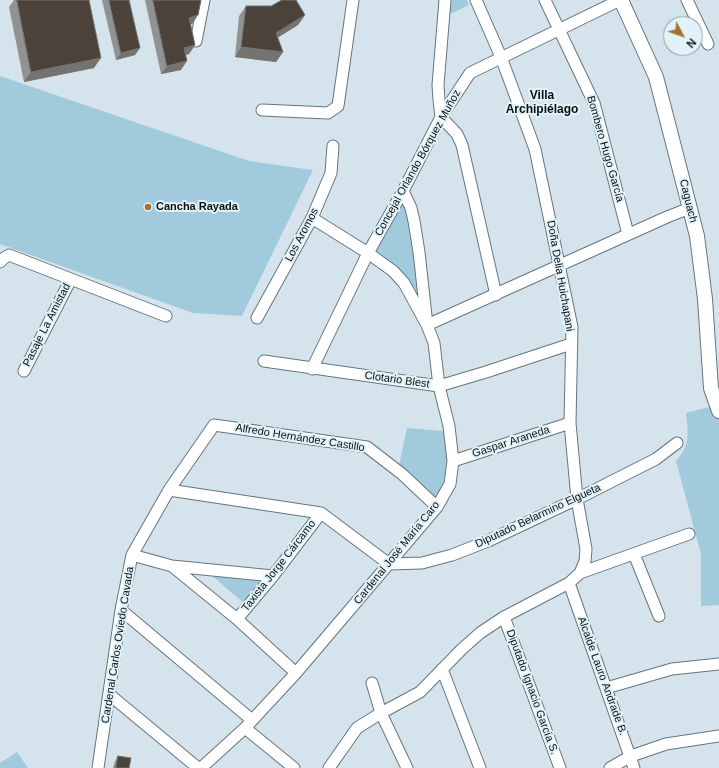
<!DOCTYPE html>
<html>
<head>
<meta charset="utf-8">
<style>
  body { margin:0 }
  #map { position:relative; width:719px; height:768px; overflow:hidden; background:#d5e4ec; font-family:Helvetica,sans-serif }
  canvas { display:block }
  .north { position:absolute; left:663px; top:16px; width:40px; height:40px; box-sizing:border-box; background:#e2f2f9; border:1px solid #8c989d; border-radius:50%; rotate:131deg; font-size:11px; font-weight:700; line-height:16px; text-align:center; color:#0a1012 }
  .north::after { content:''; display:block; margin:auto; width:14px; height:18px; background:#a7732c; clip-path:polygon(50% 0,100% 100%,50% 72%,0 100%) }
</style>
</head>
<body>
<div id="map">
<canvas width="719" height="768"></canvas>
<div class="north">N</div>
</div>
<script>
const c = document.querySelector('canvas').getContext('2d');
c.lineJoin = 'round';
function fill(path, color) { c.fillStyle = color; c.fill(path, 'evenodd'); }
function strokePath(path, color, width, dash) { c.strokeStyle = color; c.lineWidth = width; c.lineCap = dash ? 'butt' : 'round'; c.setLineDash(dash || []); c.stroke(path); }
function label(font, color, halo, rows, align = 'center') {
  c.font = font + ' Helvetica,sans-serif'; c.lineWidth = 4; c.setLineDash([]); c.textBaseline = 'middle'; c.strokeStyle = halo; c.fillStyle = color; for (const [text, x, y, turn = 0] of rows) {
    c.save(); c.translate(x, y); c.rotate((+turn || 0) * Math.PI / 180); c.textAlign = isNaN(turn) ? turn : align; if (halo) c.strokeText(text, 0, 0); c.fillText(text, 0, 0); c.restore();
  }
}
const green = new Path2D(`
  M448,0H467L469,5L446,16Z
  M0,76L249,161L313,170L242,316L193,313L0,244Z
  M402,203C414,228 415,268 418,295C407,275 394,264 376,251Z
  M717,405L719,411V605L701,606V554L676,461C691,443 688,435 686,413Z
  M407,428L444,431L447,461L444,482L435,498L399,465Z
  M211,575L264,582L245,604Z
  M17,752L28,768H0V763Z`);
const minor = new Path2D(`
  M445,0L438,85L439,100L441,117L457,134L462,145L496,295
  M545,0L594,103L628,234
  M687,0L708,44
  M196,41L204,0
  M262,110L328,113L338,106L353,0
  M403,191L411,208L414,221L419,252L427,325L667,217L690,208
  M0,262L4,258L9,255L166,316
  M257,318L312,218L331,173L333,146
  M264,361L439,386L486,372L571,344
  M312,369L368,253L403,191L441,117L470,73L620,0
  M24,371L71,279
  M453,461L570,423
  M169,490L321,513L389,564L422,563L452,555L488,541L577,499L656,459L677,443
  M634,554L659,616
  M132,555L172,566L273,576
  M172,566L237,619L296,673
  M580,573L689,534
  M569,583L634,768
  M121,610L252,720
  M504,617L560,768
  M237,619L273,576L321,513
  M442,669L480,768
  M372,683L381,713L407,768
  M606,688L672,669L719,664
  M110,695L198,768
  M245,728L294,768
  M98,768L121,610L132,555L169,490L214,425L367,447L402,474L437,507
  M201,768L245,728L296,673L437,507L450,484L453,461L449,426L439,386L434,343L427,325L404,283L393,271L368,253L312,218
  M329,768L357,728L381,713L420,692L462,649L480,633L504,617L569,583L580,573L585,561L586,549L577,499L570,423L572,327L535,149L501,57L476,0
  M610,768L631,756L666,744L719,736`);
const tertiary = new Path2D(`
  M621,0L656,77L697,236L705,299L711,388L719,411`);
const wall = new Path2D(`
  M14,0H89L94,68L24,82L9,7Z
  M102,0H129L140,48L135,55L116,60Z
  M145,0H201L198,15L192,24H191L195,45L189,54L186,55L181,70L161,74Z
  M246,6L305,15L298,25L277,38L283,52L276,62L235,57L239,16Z
  M118,756L129,768H113L115,761Z`);
const shadedWall = new Path2D(`
  M198,15L192,24L183,26L189,18Z
  M305,15L298,25L269,43L276,33Z
  M195,45L189,54L178,56L184,48Z
  M241,47L283,52L276,62L235,57Z
  M140,48L135,55L116,60L121,53Z
  M101,58L94,68L24,82L31,72Z
  M187,61L181,70L161,74L167,66Z`);
const building = new Path2D(`
  M17,0H89L101,58L31,72Z
  M109,0H129L140,48L121,53Z
  M153,0H201L198,15L189,18L195,45L184,48L187,61L167,66Z
  M282,0H296L305,15L276,33L283,52L241,47L246,6H271Z
  M118,756L131,758L129,768H116Z`);
const markers = [
  [148,207,4,"#a7732c"]
];
const streetNames = [
  ["Bombero Hugo García",605,149,74],
  ["Concejal Orlando Bórquez Muñoz",418,163,-61],
  ["Caguach",688,201,76],
  ["Los Aromos",302,235,-62],
  ["Doña Delia Huichapani",560,276,80],
  ["Pasaje La Amistad",47,325,-63],
  ["Clotario Blest",397,380,8],
  ["Alfredo Hernández Castillo",300,438,9],
  ["Gaspar Araneda",511,442,-18],
  ["Diputado Belarmino Elgueta",538,516,-25],
  ["Cardenal José María Caro",397,553,-51],
  ["Taxista Jorge Cárcamo",279,566,-52],
  ["Cardenal Carlos Oviedo Cavada",118,645,-81],
  ["Alcalde Lauro Andrade B.",602,676,70],
  ["Diputado Ignacio García S.",532,692,70]
];
const poiNames = [
  ["Cancha Rayada",156,207]
];
const neighbourhoodNames = [
  ["Villa",542,96],
  ["Archipiélago",542,110]
];
fill(green, '#a2cadd');
strokePath(minor, '#67757b', 13);
strokePath(tertiary, '#67757b', 16);
strokePath(minor, '#fff', 11);
strokePath(tertiary, '#fff', 14);
fill(wall, '#909392');
fill(shadedWall, '#74736f');
fill(building, '#4b4239');
strokePath(building, '#74736f', 1);
for (const [x, y, r, color] of markers) { const dot = new Path2D(); dot.arc(x, y, r, 0, 2 * Math.PI); c.fillStyle = color; c.fill(dot); strokePath(dot, '#e2f2f9', 1.5); }
label('11px', '#0a1012', '#e2f2f9', streetNames);
label('bold 11px', '#0a1012', '#e2f2f9', poiNames, 'left');
label('bold 12px', '#0a1012', '#e2f2f9', neighbourhoodNames);
</script>
</body>
</html>
